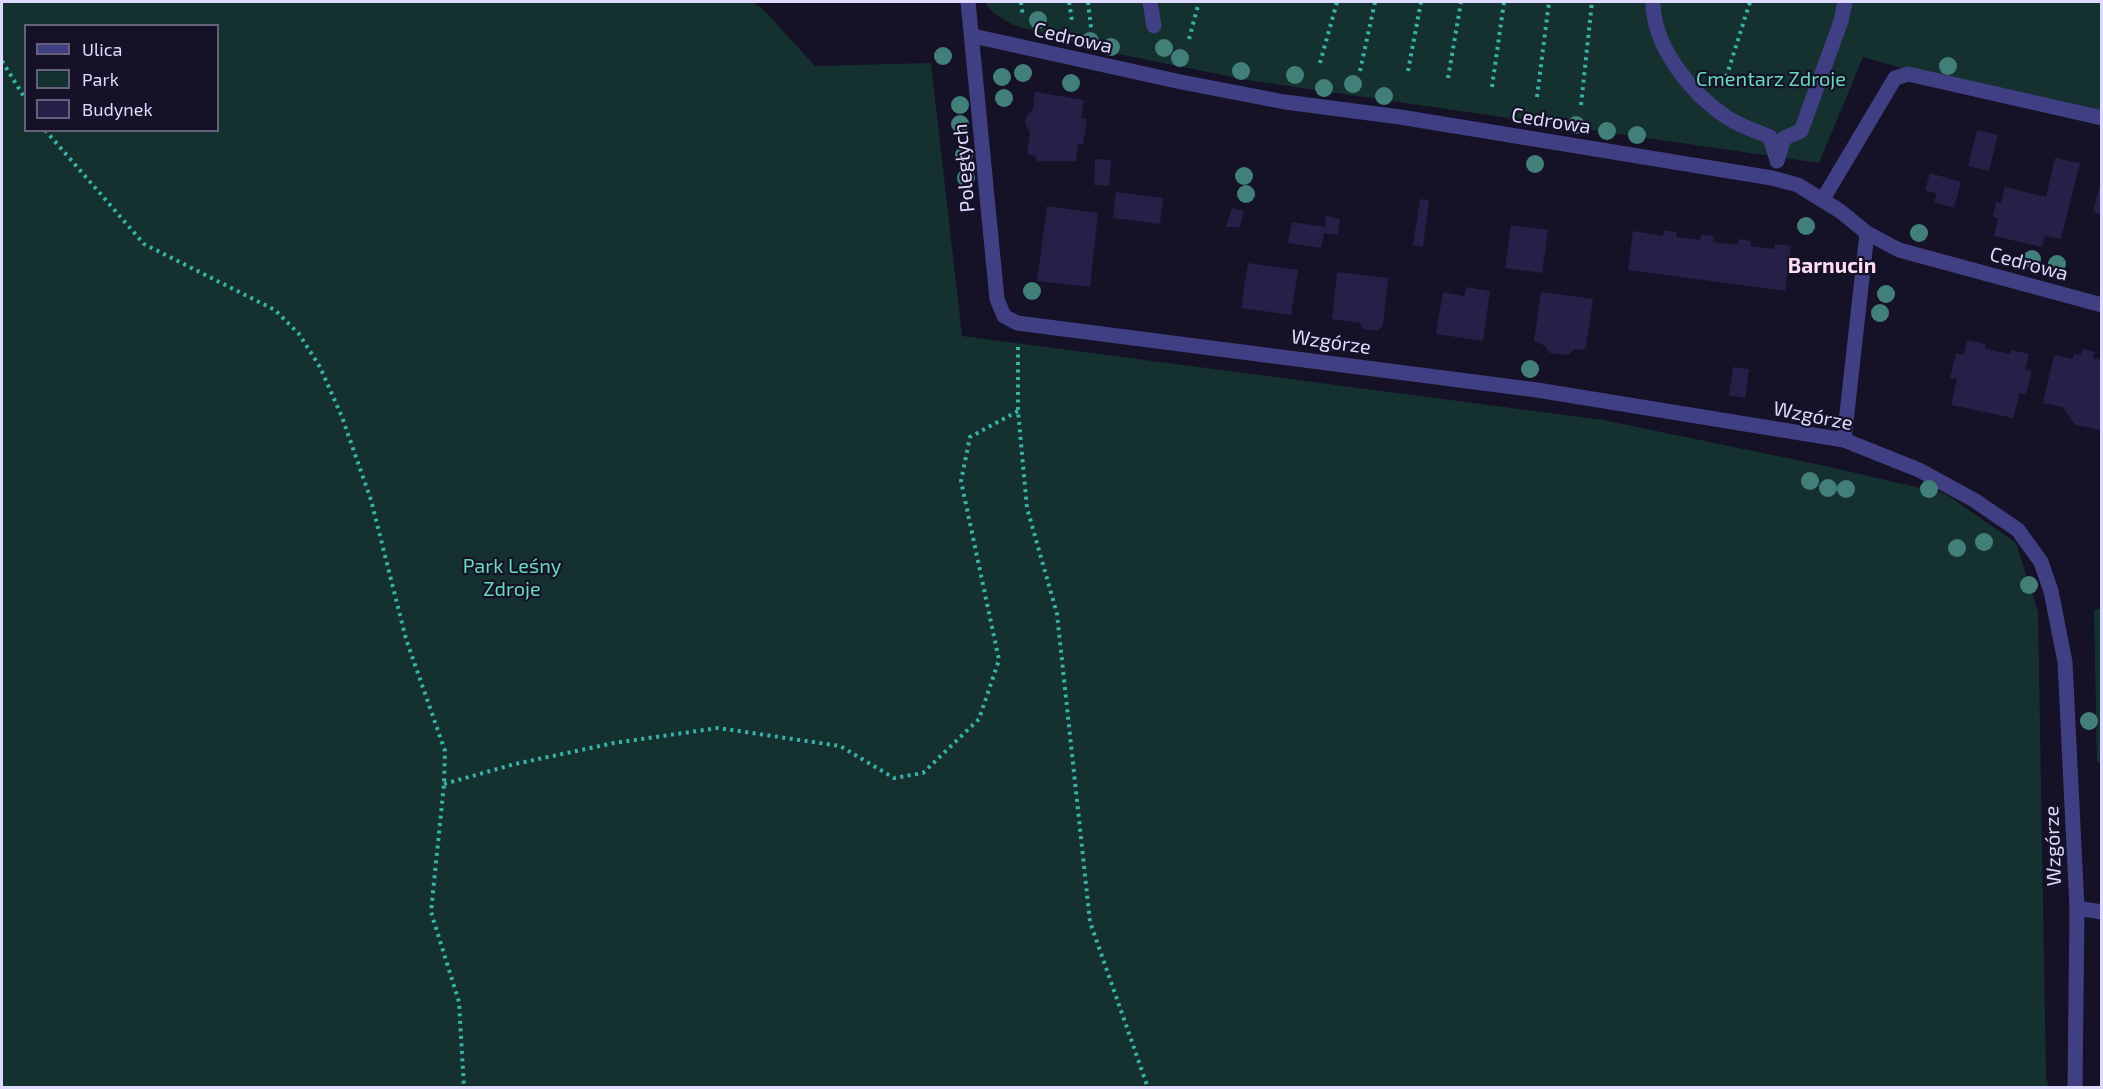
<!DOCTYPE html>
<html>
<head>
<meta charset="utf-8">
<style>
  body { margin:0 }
  #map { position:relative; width:2103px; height:1089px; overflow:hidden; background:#151127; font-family:"Exo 2",sans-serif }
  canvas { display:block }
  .frame { position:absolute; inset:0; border:3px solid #dddafd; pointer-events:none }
  .legend { position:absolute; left:24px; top:24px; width:195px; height:108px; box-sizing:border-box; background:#151127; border:2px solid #65617d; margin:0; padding:8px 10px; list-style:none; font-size:18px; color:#dddafd }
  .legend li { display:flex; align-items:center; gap:12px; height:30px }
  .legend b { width:30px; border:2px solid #65617d }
</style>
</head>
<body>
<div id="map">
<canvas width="2103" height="1089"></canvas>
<div class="frame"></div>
<ul class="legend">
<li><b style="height:8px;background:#413f83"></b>Ulica</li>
<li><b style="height:16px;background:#15312f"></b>Park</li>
<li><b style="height:16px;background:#261f47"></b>Budynek</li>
</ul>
</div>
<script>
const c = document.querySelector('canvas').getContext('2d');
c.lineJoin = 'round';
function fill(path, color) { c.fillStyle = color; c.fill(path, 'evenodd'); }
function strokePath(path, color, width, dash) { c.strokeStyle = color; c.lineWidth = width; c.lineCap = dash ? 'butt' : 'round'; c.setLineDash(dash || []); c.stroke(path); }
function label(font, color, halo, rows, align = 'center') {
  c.font = font + ' "Exo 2",sans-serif'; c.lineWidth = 4.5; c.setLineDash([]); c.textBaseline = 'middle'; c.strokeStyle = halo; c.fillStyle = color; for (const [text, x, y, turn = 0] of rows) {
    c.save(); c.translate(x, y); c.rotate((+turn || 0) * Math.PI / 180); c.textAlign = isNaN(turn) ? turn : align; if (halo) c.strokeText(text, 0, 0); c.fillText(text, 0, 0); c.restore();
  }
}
const green = new Path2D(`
  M2,2H753L763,9L815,66L931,63L962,336L1603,420L1821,465L1946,494L2016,543L2038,612L2046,1077L2049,1087H2ZM26,26H218V130H26Z
  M987,2H2101V111L1919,73L1863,57L1819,163L1247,80L1114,53L1013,25L995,14L987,6Z
  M2101,608H2102L2101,763L2097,762L2094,610Z`);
const building = new Path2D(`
  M1035,92L1084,100L1081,118L1087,119L1083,145L1078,144L1076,161H1037L1035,156L1027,154L1030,132L1025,124L1026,117L1033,109Z
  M1977,130L1998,135L1989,171L1968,166Z
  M2055,158L2080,163L2061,239L2045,236L2042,247L1994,236L1998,218L1993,217L1996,202L2001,203L2005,187L2046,197Z
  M1095,159L1111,160L1109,186L1094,185Z
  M1930,173L1961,182L1954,208L1934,202L1937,194L1925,190Z
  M2101,180H2102V214L2093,212Z
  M1116,192L1163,198L1160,224L1113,218Z
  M1420,199L1429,200L1423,247L1413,245Z
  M1047,206L1098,213L1090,287L1037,281Z
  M1232,208L1244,211L1240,227H1226Z
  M1326,216L1340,219L1338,235L1324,233L1321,248L1288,243L1292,222L1325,227Z
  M1511,225L1548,230L1542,273L1505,268Z
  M1664,230L1677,232L1676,237L1700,240L1701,235L1714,236L1713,242L1738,245L1739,239L1751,241L1750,246L1775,249V244L1791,246L1785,291L1628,270L1633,231L1663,236Z
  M1248,263L1298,270L1291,315L1241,308Z
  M1337,272L1388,278L1383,326L1377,331L1363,329L1360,323L1332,319Z
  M1466,287L1490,291L1483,341L1436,334L1443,292L1464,296Z
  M1541,292L1593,299L1586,347L1582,350L1575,349L1568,355L1550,353L1545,346L1534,341Z
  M1967,340L1985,344V349L2010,354L2011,350L2029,354L2025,369L2032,371L2026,394L2020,393L2013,418L1951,405L1957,379L1950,378L1956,353L1964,355Z
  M2082,349L2095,352L2093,358L2102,360V430L2075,425L2063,407L2043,403L2054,355L2073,359L2074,354L2081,355Z
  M1733,367L1749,369L1745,398L1729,395Z`);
const path = new Path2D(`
  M1021,2L1023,17
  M1069,2L1072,21
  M1088,2L1091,28
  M1189,39L1199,2
  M2,61L26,100
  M1320,63L1337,2
  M1360,71L1375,2
  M1408,71L1421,2
  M1448,78L1461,2
  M1724,84L1750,2
  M1492,87L1504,2
  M1537,97L1549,2
  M1581,105L1592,2
  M45,130L144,244L275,310L299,334L320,367L342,417L371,500L406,639L445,751L444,784L431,912L459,1002L464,1088
  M1018,347V411L1027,508L1057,614L1090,922L1148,1088
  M444,784L515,764L614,743L718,728L840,746L894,778L923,773L979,719L999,660L961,481L970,437L1018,411`);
const minor = new Path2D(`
  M968,2L997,299L1004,316L1017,323L1537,390L1844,440L1919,470L1974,500L2018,530L2041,562L2051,591L2065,662L2077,908L2075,1088
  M1150,2L1154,26
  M1653,2C1653,46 1691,94 1728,118C1740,126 1756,131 1770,137L1777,160
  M973,36L1181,82L1285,102L1400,117L1772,178L1798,185L1840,211L1867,233L1899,250L2102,305
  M1777,161L1784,138L1801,131L1841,21L1845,2
  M1823,199L1895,78L1908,74L2102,118
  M1844,440L1867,233
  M2077,908L2102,912`);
const trees = [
  [1038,20],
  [1090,41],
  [1111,47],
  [1164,48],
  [943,56],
  [1180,58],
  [1948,66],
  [1241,71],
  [1023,73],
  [1295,75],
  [1002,77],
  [1071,83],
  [1353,84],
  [1324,88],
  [1384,96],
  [1004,98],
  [960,105],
  [960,124],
  [1576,125],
  [1607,131],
  [1637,135],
  [964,155],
  [1535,164],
  [1244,176],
  [966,178],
  [1246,194],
  [1806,226],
  [1919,233],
  [2032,259],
  [2057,264],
  [1032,291],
  [1886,294],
  [1880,313],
  [1530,369],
  [1810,481],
  [1828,488],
  [1846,489],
  [1929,489],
  [1984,542],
  [1957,548],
  [2029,585],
  [2089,721]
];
const streetNames = [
  ["Cedrowa",1073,38,13],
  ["Cedrowa",1551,121,9],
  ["Poległych",964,168,-95],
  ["Cedrowa",2029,264,15],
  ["Wzgórze",1331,342,8],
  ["Wzgórze",1813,416,11],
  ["Wzgórze",2053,846,-92]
];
const parkNames = [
  ["Cmentarz Zdroje",1771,79],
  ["Park Leśny",512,566],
  ["Zdroje",512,589]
];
const neighbourhoodNames = [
  ["Barnucin",1832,266]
];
fill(green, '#15312f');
fill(building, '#261f47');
strokePath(path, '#37b3aa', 4, [3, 4.5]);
strokePath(minor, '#413f83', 15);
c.fillStyle = '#437f79';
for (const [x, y] of trees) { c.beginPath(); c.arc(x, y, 9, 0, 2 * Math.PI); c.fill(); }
label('20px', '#dddafd', '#151127', streetNames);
label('20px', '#69d9bc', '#151127', parkNames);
label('bold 21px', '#fddcf1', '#151127', neighbourhoodNames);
</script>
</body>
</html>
